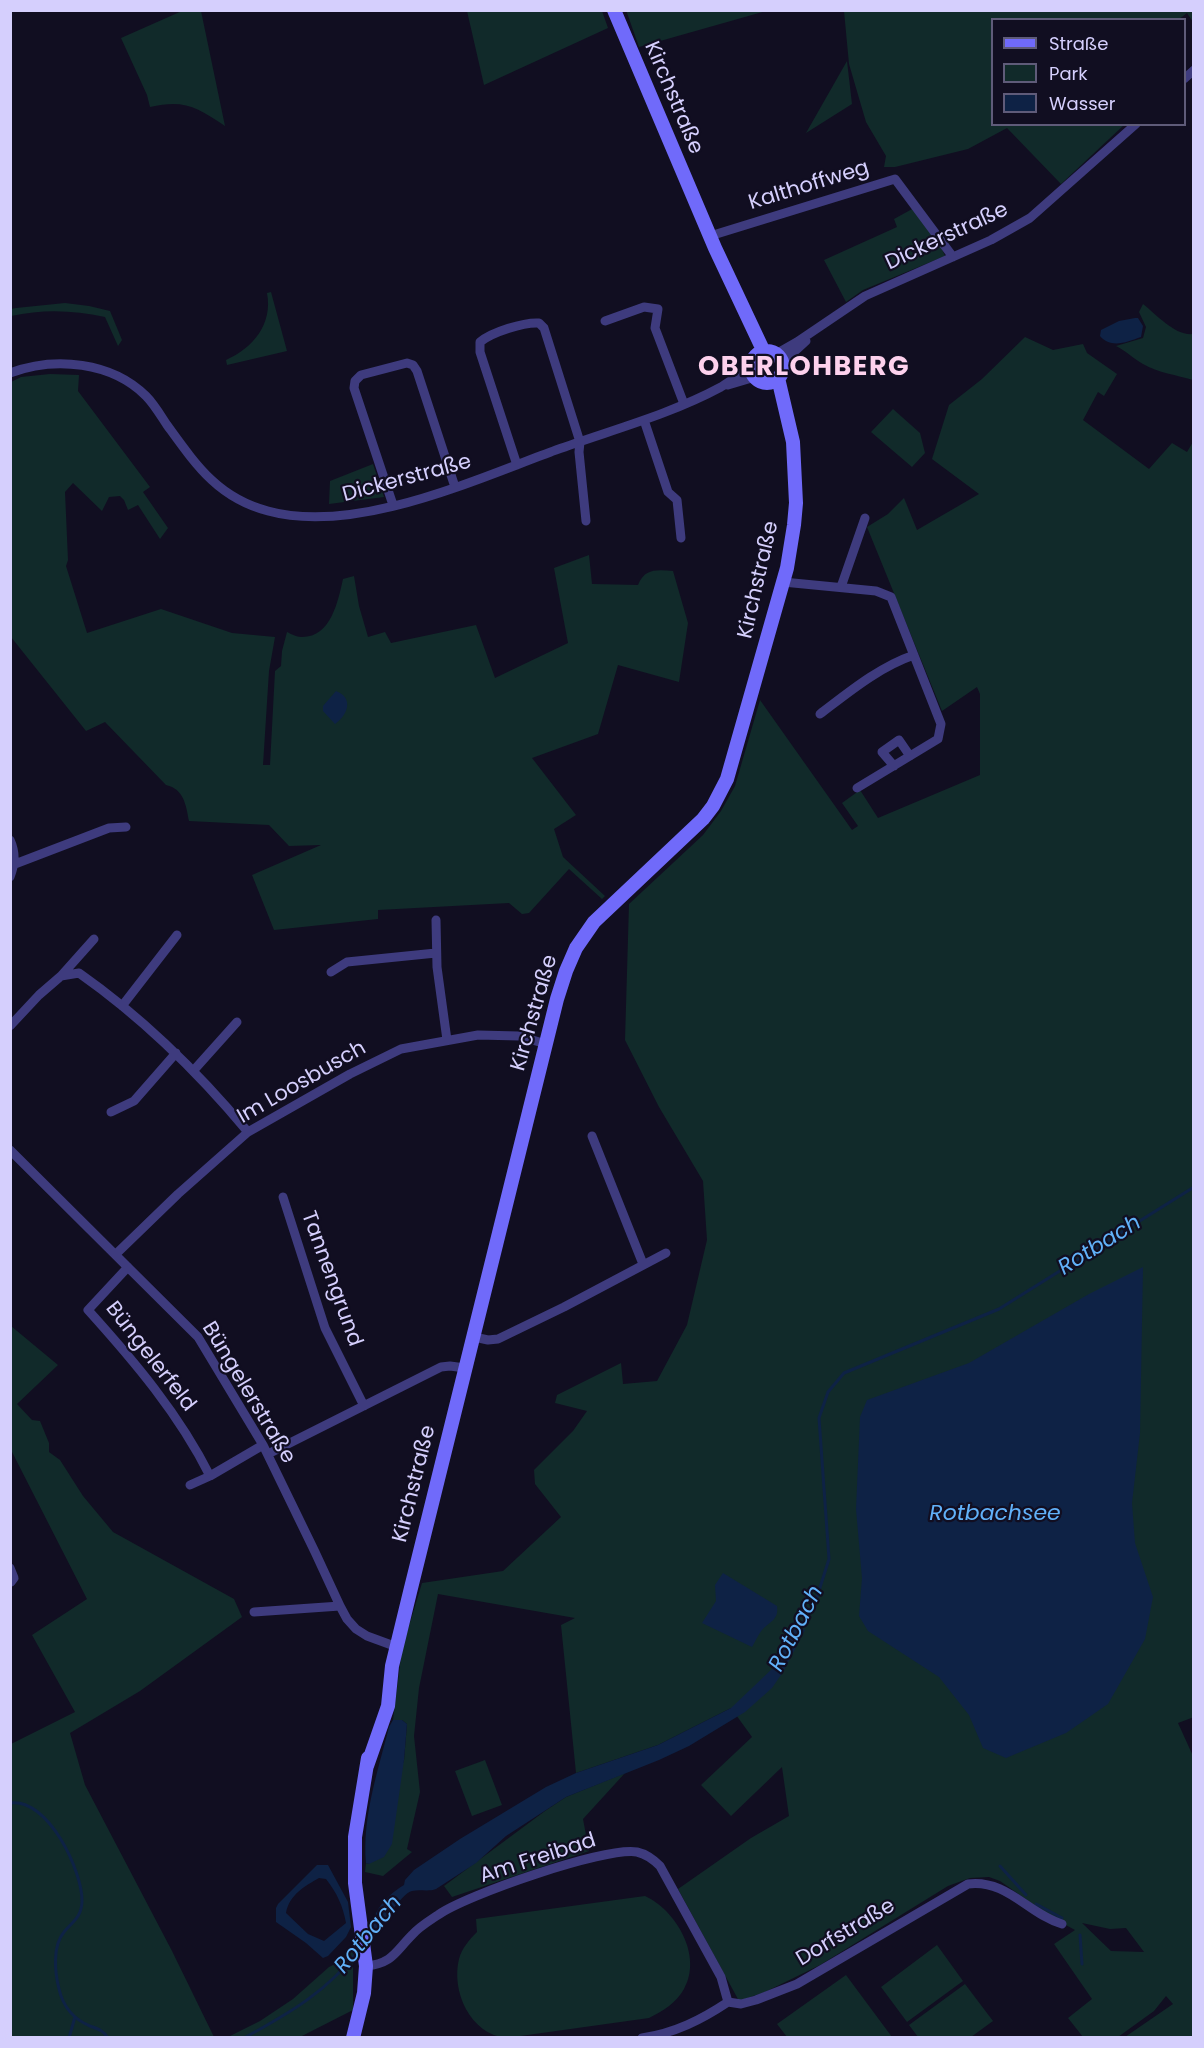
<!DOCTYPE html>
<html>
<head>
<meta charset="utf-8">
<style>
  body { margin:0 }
  #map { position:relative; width:1204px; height:2048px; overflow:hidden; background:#110e21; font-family:Poppins,sans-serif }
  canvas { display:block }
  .frame { position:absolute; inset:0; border:12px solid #d5cffd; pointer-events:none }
  .legend { position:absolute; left:991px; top:18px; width:195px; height:108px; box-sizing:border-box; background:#110e21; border:2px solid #5f5b79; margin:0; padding:8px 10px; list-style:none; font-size:18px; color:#d5cffd }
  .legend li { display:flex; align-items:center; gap:12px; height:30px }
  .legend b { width:30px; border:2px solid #5f5b79 }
</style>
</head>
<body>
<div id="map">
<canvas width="1204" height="2048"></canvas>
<div class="frame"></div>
<ul class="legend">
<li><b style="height:8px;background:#706afa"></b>Straße</li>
<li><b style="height:16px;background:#112a2a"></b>Park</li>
<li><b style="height:16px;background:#0e2245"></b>Wasser</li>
</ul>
</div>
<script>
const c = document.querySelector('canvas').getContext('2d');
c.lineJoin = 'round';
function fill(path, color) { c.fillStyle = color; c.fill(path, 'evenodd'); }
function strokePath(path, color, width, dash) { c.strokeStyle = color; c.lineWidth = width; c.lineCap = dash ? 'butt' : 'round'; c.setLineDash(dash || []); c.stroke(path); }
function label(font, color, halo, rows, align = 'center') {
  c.font = font + ' Poppins,sans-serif'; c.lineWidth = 4.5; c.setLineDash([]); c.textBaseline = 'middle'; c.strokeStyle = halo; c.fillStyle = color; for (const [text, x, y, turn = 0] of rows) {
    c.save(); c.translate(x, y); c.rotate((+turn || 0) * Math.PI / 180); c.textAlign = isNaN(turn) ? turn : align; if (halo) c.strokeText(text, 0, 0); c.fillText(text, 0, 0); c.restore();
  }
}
const green = new Path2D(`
  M626,10H766V11L639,47Z
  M1193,10V22L1187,13L1178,20H992V124L1124,125L1061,184L1007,128L968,149L895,167H884L886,156L866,122L849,64L844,11Z
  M182,11H201L225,126C197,107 184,99 150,107L147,95L121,38Z
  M467,11H602L608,28L484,85Z
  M847,61L852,104L806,133Z
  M914,208L940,245L945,256L863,290L846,302L824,260L897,227L894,219Z
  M271,292L287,351L227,365L226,360C253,348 273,324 267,293Z
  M65,303L89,306L110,311L122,340L118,346L105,317C73,310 43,309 11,316V309L16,308Z
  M1143,304C1157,315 1175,336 1193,334V380C1177,375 1158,373 1143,364C1134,359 1126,351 1116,346L1143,338L1146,327L1139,312Z
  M1025,337L1053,350L1083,344L1087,353L1117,374L1104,396L1098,392L1083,420L1149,469L1172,443L1187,452L1193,442L1194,1717L1178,1723L1193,1756V2037H1125L1173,2004L1166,1996L1154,2011L1118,2037H1083L1068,2018L1092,1999L1054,1944L1075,1930L1051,1917L1000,1881L989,1877L970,1878L948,1886L820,1965L765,1992L739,2001L678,1889L751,1838L789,1816L782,1767L731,1816L701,1785L752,1737L731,1708L658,1745L576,1773L561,1625L575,1618L438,1594L419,1688L414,1736L420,1792L407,1849L412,1852L383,1876L365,1872L366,1863L369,1864L404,1760L407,1724L402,1720H393L402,1649L422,1583L503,1571L561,1517L535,1484L534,1470L573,1431L587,1411L555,1403L557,1395L621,1363L623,1384L657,1381L687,1325L707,1240L703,1181L659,1107L625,1040L629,904L703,835L721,811L735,786L760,700L852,830L858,826L842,803L860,790L878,818L980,775V694L977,687L942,711L867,527L888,514L904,498L917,530L979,494L932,459L949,405L982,379ZM1082,1923L1110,1929L1126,1928L1144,1952L1111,1951Z
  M50,374L79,375L78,391L150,487L143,492L168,528L160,539L138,505L128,510L124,500L120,496L109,497L102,511L73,483L65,492L68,560L66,566L87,633L161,609L232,633L275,637L269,671L263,765H270L275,671L281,666L282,651L287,632C291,634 297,637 301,637C331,638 338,601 343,579L354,576L359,606L368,637L385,632L391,643L476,625L495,678L568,643L554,568L589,555L592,584L638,585C645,568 657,570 673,571L688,623L679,682L618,665L598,734L532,758L576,815L554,829L563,857L605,896L602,899L569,869L529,913L522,914L509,903L378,910V919L274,930L252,875L321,845L289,846L269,825L189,821C186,805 184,789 166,785L105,722L86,731L11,637V382L21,377Z
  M893,409L920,433L925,453L912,467L871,432Z
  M373,464L384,497L329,504L330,481Z
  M11,1326L58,1365L17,1404L32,1420L40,1421L49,1443V1452L60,1460L83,1496L113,1532L234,1599L242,1617L140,1691L70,1733L85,1785L172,1951L214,2037H11V1744L75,1712L32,1635L87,1599L11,1450Z
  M485,1760L502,1805L472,1816L455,1771Z
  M625,1773L583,1819L589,1851L452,1897L444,1886L545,1811L566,1797Z
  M645,1896C676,1910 703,1956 684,1989C676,2003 663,2011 649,2018L506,2038C470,2034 451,1991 459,1959C462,1948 469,1940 477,1932L476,1919Z
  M353,1943V2010L300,2037H228L260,2021L293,1999L329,1967L337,1963Z
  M937,1945L963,1981L907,2022L881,1987Z
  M846,1975L892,2037H787L777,2024Z
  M965,1984L993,2021L971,2037H918L909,2025Z`);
const water = new Path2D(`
  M1135,318H1138L1143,326L1141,337C1127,342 1111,349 1100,336L1101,330L1119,321Z
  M336,691C354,698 348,715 335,724L323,711V706Z
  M1143,1267L1140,1433L1132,1503L1135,1543L1153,1597L1145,1639L1108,1704L1066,1733L1006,1758L983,1748L969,1715L939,1677L868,1631L859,1616L862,1578L856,1509L860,1417L867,1400L969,1363L1089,1294Z
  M723,1573L777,1606C779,1620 770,1621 762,1630C758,1635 755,1642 752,1647L702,1623L716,1601L715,1585Z
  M794,1624L805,1630L783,1672L772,1688L745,1712L689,1746L659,1760L566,1797L506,1836L476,1863L436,1889C428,1892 420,1889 412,1891C401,1893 379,1931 370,1942C369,1917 382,1898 404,1885L405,1880L414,1870L460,1839L546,1787L576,1773L658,1745L731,1708L772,1669Z
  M393,1720H402L407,1724L404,1760L392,1844L384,1857L369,1864L366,1863C362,1817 378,1771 389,1727Z
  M317,1865H328L348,1902L351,1927L346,1937L328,1956L323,1958L306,1943L276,1922V1908L278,1904ZM319,1878L326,1879C337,1893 343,1906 346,1923L324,1941L308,1934L286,1913C289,1895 305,1886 319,1878Z`);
const stream = new Path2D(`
  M800,1629L817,1597L829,1559L819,1418L828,1392L844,1373L999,1309L1194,1187
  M10,1803C48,1797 83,1872 82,1902C81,1918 73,1921 64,1932C52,1946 55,1973 59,1989C63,2006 73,2019 90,2026C98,2029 103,2030 108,2038
  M1000,1866L1026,1895
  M1036,1904L1062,1918
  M1080,1935L1082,1964
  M69,2038L75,2017
  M244,2038C288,2014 330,1990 359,1949`);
const street = new Path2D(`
  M1184,79L1194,70
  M710,236L895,179L953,257
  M605,321L644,307L658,309L655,328L684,404
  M776,354L797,342L865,296L991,240L1030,218L1136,124
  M782,363L806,341
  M10,373C55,356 112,362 146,396C154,404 161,416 167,425C196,465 218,498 268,511C355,535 474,480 556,450C611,430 669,415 721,387C731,381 741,373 751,367
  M728,385L755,377
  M644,420L668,492L677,500L681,538
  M517,465L480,352V342C492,332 524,322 539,323L544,328L580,442L579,452L586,521
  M393,505L354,388L355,381L361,375L407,363L413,365L417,371L455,487
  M783,582L876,591L891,597L941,724L938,739L857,788
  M841,587L865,518
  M820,714C849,692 879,667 914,655
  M894,766L882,752L899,740L910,756
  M10,840C16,853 15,864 10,877
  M15,864L109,828L126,827
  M436,920L437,967L447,1040
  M331,972L347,962L436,953
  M61,976L94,939
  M122,1006L177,935
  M10,1026L39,995L61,976L79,973C143,1018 198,1072 248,1132
  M194,1070L237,1022
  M111,1112L134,1101L176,1053
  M592,1136L643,1264
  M10,1150L198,1337L263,1445L315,1552L340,1606L347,1619L356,1629L367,1636L397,1647
  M283,1197L325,1328L364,1406
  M116,1254L178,1194L248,1132L350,1074L401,1049L478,1035L519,1036L546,1044
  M128,1267L88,1310C134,1361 179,1414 210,1476
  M474,1337L488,1340L498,1339L564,1307L666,1253
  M268,1454L441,1367L450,1366L465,1368
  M190,1485L210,1476L263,1445
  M10,1568L14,1578L11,1582
  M254,1612L340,1606
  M366,1966C393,1963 395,1952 412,1935C419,1927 429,1921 438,1915C466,1895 604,1847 637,1852C646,1854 653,1859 660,1866L721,1977L728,2002
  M642,2038C675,2033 701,2020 728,2002L741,2004L756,2000L797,1984L968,1884C1007,1879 1028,1914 1062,1924`);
const secondary = new Path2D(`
  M614,10L715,248L764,352
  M751 367a16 16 0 1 1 32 0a16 16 0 1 1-32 0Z
  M367,1766L388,1706L392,1666L410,1592L557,999L566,971L576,948L594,922L703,819L713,806L727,779L787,568L794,525L796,503L793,442L778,378
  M353,2038L364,1993L366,1966L355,1883V1837L368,1758`);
const streetNames = [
  ["Kirchstraße",673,98,67],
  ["Kalthoffweg",809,186,-17],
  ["Dickerstraße",947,237,-25],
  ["Dickerstraße",407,479,-15],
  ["Kirchstraße",759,580,-77],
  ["Kirchstraße",535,1013,-74],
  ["Im Loosbusch",302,1083,-30],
  ["Tannengrund",331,1279,70],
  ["Büngelerfeld",150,1357,52],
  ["Büngelerstraße",248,1393,59],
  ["Kirchstraße",415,1484,-76],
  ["Am Freibad",538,1859,-18],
  ["Dorfstraße",846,1933,-31]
];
const waterNames = [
  ["Rotbach",1100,1246,-32],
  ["Rotbachsee",995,1514],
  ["Rotbach",797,1629,-63],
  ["Rotbach",369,1935,-51]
];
const districtNames = [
  ["OBERLOHBERG",804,368]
];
fill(green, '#112a2a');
fill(water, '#0e2245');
strokePath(stream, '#0e2245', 3);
strokePath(street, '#3e3b7e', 9);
strokePath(secondary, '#706afa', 14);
label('21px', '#d5cffd', '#110e21', streetNames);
label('italic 22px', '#61b1f9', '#110e21', waterNames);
c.letterSpacing = '1.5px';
label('bold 27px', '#fdd1ed', '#110e21', districtNames);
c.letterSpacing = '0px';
</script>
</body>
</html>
